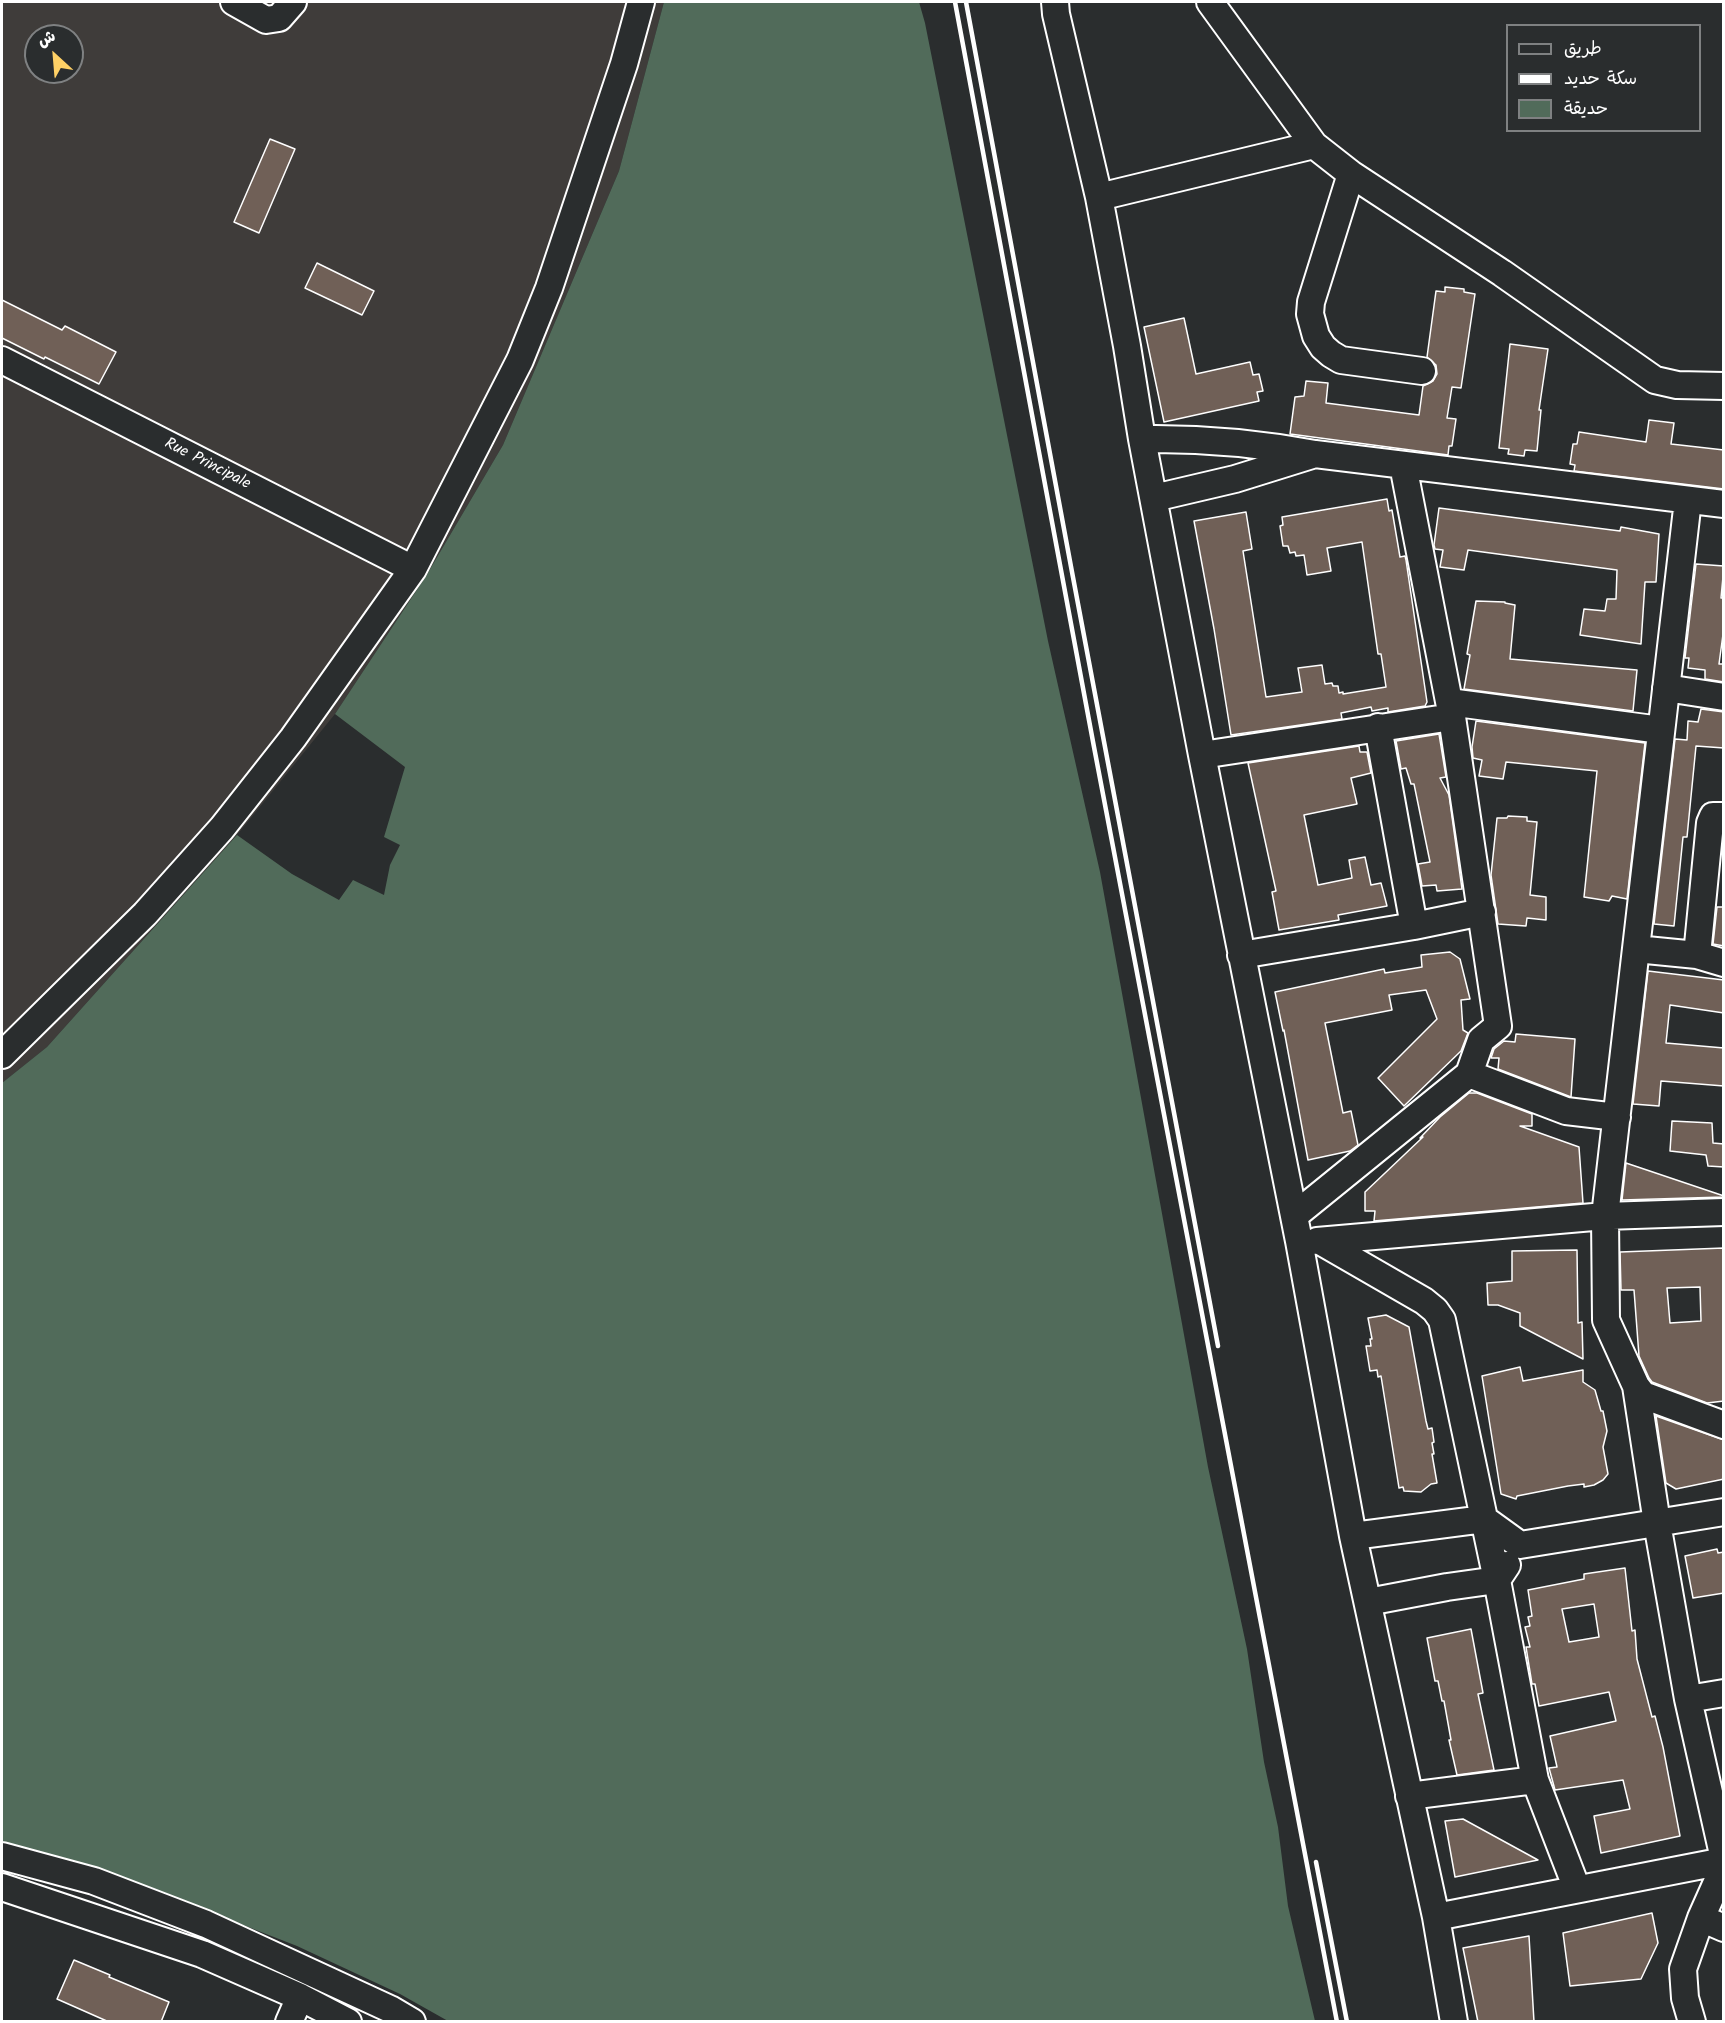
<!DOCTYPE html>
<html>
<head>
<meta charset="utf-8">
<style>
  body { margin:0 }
  #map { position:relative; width:1725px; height:2023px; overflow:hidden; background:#2a2d2e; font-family:Kalam,"Playpen Sans Arabic",sans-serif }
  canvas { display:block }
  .frame { position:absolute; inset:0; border:3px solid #fff; pointer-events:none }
  .legend { position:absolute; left:1506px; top:24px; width:195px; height:108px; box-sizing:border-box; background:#2a2d2e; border:2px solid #7f8182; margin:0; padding:8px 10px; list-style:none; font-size:18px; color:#fff }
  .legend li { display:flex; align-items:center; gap:12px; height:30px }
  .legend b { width:30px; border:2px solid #7f8182 }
  .north { position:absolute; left:24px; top:24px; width:60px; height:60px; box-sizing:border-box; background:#2a2d2e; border:2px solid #7f8182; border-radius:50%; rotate:334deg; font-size:16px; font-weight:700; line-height:24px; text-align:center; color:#fff }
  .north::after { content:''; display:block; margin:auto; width:21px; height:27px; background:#ffd166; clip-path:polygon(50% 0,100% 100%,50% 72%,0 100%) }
</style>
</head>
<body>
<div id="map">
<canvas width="1725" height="2023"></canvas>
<div class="frame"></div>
<ul class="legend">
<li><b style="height:8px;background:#2a2d2e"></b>طريق</li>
<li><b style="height:8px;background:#fff"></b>سكة حديد</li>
<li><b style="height:16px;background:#516b5a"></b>حديقة</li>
</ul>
<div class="north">ش</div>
</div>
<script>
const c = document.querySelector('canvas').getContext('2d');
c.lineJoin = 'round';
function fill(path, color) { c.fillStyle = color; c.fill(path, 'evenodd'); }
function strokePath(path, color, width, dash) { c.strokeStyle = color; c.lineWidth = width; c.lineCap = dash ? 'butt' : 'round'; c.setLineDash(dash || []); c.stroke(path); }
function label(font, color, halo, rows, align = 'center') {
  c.font = font + ' Kalam,sans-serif'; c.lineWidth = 6; c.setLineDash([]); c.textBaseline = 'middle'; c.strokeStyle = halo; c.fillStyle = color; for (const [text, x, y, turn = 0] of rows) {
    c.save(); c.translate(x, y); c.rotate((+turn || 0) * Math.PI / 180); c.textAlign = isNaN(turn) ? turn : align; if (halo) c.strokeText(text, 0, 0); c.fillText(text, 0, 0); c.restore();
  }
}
const built = new Path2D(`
  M2,2H664L619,171L503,445L426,576L335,714L237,835L47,1047L2,1083ZM36,36H72V72H36Z`);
const green = new Path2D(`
  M664,2H919L925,23L1048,641L1100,872L1208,1467L1247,1649L1264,1762L1278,1827L1288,1906L1315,2021H448L400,1994L297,1946L115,1875L2,1842V1083L47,1047L237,835L292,874L339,900L353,880L384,895L390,865L400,845L384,837L405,767L335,714L426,576L503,445L619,171Z`);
const building = new Path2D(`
  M270,139L295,149L259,233L234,222Z
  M317,263L374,291L362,315L305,288Z
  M1445,287L1464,289V292L1475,294L1461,388L1452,387L1447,418L1456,419L1452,446H1449L1448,455L1290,434L1295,397L1304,396L1306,381L1328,383L1326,403L1419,415L1423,386L1433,381L1437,374L1436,365L1427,357L1436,291L1445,292Z
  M2,300L62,330L65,326L116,352L99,384L45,357L44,359L2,338Z
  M1184,318L1196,374L1250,362L1253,375L1259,374L1263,391L1257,392L1259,401L1164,422L1144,327Z
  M1510,344L1548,349L1539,410H1541L1537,451L1525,450L1524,456L1508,454L1509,449L1499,448Z
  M1649,420L1674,423L1671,444L1724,450V489L1574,471L1575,465L1570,464L1573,444H1577L1579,432L1646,442Z
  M1387,499L1389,511L1392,510L1400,557L1405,556L1406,560L1427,702L1425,706L1388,712V708L1372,711L1371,707L1341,713L1342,719L1231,735L1214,629L1194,521L1246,512L1252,549L1243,551L1266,697L1302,692L1298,668L1322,665L1325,684L1332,683L1333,686H1338L1339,693L1343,692V694L1386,687L1381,654H1378L1362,542L1327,548L1331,571L1307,575L1304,555L1296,556L1295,552L1290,553L1288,546H1283L1280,526L1283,525L1282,517Z
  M1439,508L1620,531L1621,527L1659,534L1656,582H1645L1641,644L1580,635L1584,609L1605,611L1607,599H1616L1617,570L1468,550L1464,570L1440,567L1443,550L1435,549L1434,545Z
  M1696,564L1724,566L1721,598H1724V627L1719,664H1724V682L1705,679V670L1688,668L1689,658H1685Z
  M1476,601L1505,602V603L1515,605L1510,659L1637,670L1633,711L1464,689L1470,655L1467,654Z
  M1701,709L1724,712V748L1696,746L1687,837H1683L1674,926L1654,924L1675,739L1687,740L1688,721L1698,722Z
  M1476,721L1645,743L1627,899L1612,896L1609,901L1584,897L1597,771L1506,762L1503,779L1479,776L1482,760L1473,758L1472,747Z
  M1439,734L1446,777L1440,778L1449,795L1462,889L1437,891L1436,885L1422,886L1418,864L1430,862L1414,784H1411L1406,768L1401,769L1396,741Z
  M1359,746L1360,752H1367L1371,773L1351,778L1357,804L1304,815L1318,885L1352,878L1349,860L1365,857L1371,885L1381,883L1387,906L1338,915L1339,920L1279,930L1272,892L1276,891L1248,763Z
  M1508,816L1527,817V821L1537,822L1530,895L1546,897V920L1527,918L1526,926L1498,924L1491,875L1497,818H1507Z
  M1717,907H1724V946L1713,944Z
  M1450,952L1460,959L1470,999L1461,1000L1463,1030L1468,1033L1461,1051L1404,1106L1378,1078L1437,1019L1426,990L1389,995L1392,1010L1325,1023L1343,1113L1351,1111L1358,1145L1350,1151L1308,1160L1284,1030L1283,1031L1275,992L1384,969L1385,973L1422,967L1421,955Z
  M1648,971L1724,980V1013L1670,1005L1666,1043L1724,1048V1086L1661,1081L1659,1106L1633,1104Z
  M1516,1034L1575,1039L1571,1097L1498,1069L1499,1058H1491L1494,1049L1504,1041L1515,1042Z
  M1469,1093H1477L1532,1114V1126H1520L1579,1147L1583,1203L1374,1221L1375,1211H1365V1192L1423,1137L1420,1138L1440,1117Z
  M1672,1121L1712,1123L1713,1143L1724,1144V1167L1708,1166L1706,1155L1670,1151Z
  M1626,1163L1724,1196V1197L1622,1200Z
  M1724,1248V1401L1707,1403L1652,1382L1649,1378L1639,1356L1634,1290H1621L1620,1252ZM1700,1287L1701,1321L1670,1323L1667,1288Z
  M1577,1250L1578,1323L1582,1322L1583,1359L1520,1326V1313L1498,1305H1488L1487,1283L1512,1281V1251Z
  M1386,1315L1409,1327L1426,1421L1428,1429L1432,1428L1434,1442L1432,1443L1434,1454H1432L1437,1483L1431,1484L1421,1492L1404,1491L1403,1487L1399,1488L1381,1376L1378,1377L1377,1370L1370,1371L1366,1346H1371L1370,1339H1372L1368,1318Z
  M1520,1367L1523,1381L1583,1370V1382L1595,1390L1601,1411H1603L1607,1431L1603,1447L1608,1474L1603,1480L1594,1485L1584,1487V1484L1568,1486L1517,1496L1516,1499L1501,1494L1482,1376Z
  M1656,1416L1724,1440V1479L1676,1489L1666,1483Z
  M1717,1549L1718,1553L1724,1552V1593L1693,1598L1685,1556Z
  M1625,1568L1632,1631L1635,1630L1637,1659L1652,1717L1655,1716L1663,1747L1680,1836L1601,1853L1594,1816L1630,1809L1623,1780L1555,1790L1549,1768L1557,1767L1550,1736L1616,1721L1609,1692L1539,1706L1535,1684H1532L1526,1647H1530L1525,1627L1530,1626L1528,1617L1532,1616L1528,1590L1584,1579V1574ZM1594,1604L1599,1637L1569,1642L1562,1609Z
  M1471,1629L1483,1693L1478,1694L1494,1770L1457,1775L1449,1740H1451L1444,1701H1442L1438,1681H1435L1427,1638Z
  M1463,1819L1538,1860L1455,1877L1445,1821Z
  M1652,1913L1658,1943L1641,1979L1570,1986L1563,1933Z
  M1529,1936L1534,2022H1478L1463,1948Z
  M74,1960L110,1975L109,1977L169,2002L161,2022H109L57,1999Z`);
const minor = new Path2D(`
  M234,2L266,20L279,18L293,2
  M1055,2L1056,14L1099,197L1127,346L1142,439L1202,755L1299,1241L1353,1536L1436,1917L1454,2022
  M1210,2L1314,145
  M1351,174L1311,302L1310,314L1316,336L1323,347L1331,354L1341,360L1422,371
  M1099,197L1314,145L1351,174L1502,273L1655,380L1677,385L1724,386
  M2,360L413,569
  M1142,439C1201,438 1257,443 1315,454L1724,504
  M1154,498L1235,479L1312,455
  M1688,500L1605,1216L1606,1320L1636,1386L1657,1523L1688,1699L1724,1859
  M1666,688L1724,697
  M1449,702L1661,730
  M1378,727L1414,926
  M1202,755L1452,717
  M1636,949L1697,955L1724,963
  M1241,955L1414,926L1482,912
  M1697,955L1710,823L1713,816H1724
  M2,1055L145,914L222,828L293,738L413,569L520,360L549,288L624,64L641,2
  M1469,1074L1566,1111L1617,1117
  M1294,1216L1469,1074L1481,1040L1498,1026L1452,717L1403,465
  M1317,1241L1605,1216L1724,1212
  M1320,1241L1424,1301L1435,1310L1442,1320L1497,1580L1535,1780L1577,1889
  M1636,1386L1643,1395L1724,1425
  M1353,1536L1484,1519L1520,1545L1724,1512
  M1368,1602L1447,1587L1497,1580L1507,1565
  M1688,1699L1724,1693
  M1409,1796L1535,1780
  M2,1856L94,1881L206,1924L390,2009L412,2022
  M2,1887L202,1954L300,1997L348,2022
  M1436,1917L1724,1861
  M1701,1918L1724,1928
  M289,2022L300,1997
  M1692,2022L1685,1998L1683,1969L1701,1918L1718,1880L1724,1862`);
const rail = new Path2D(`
  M955,2L1094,747L1337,2022
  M966,2L1072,572L1218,1346
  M1316,1862L1347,2022`);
const streetNames = [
  ["Rue Principale",207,465,27]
];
fill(built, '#3f3c3a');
fill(green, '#516b5a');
fill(building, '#706057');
strokePath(building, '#fff', 1.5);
strokePath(minor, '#fff', 30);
strokePath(minor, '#2a2d2e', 26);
strokePath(rail, '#fff', 4.5);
label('16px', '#fff', '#2a2d2e', streetNames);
</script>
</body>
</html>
